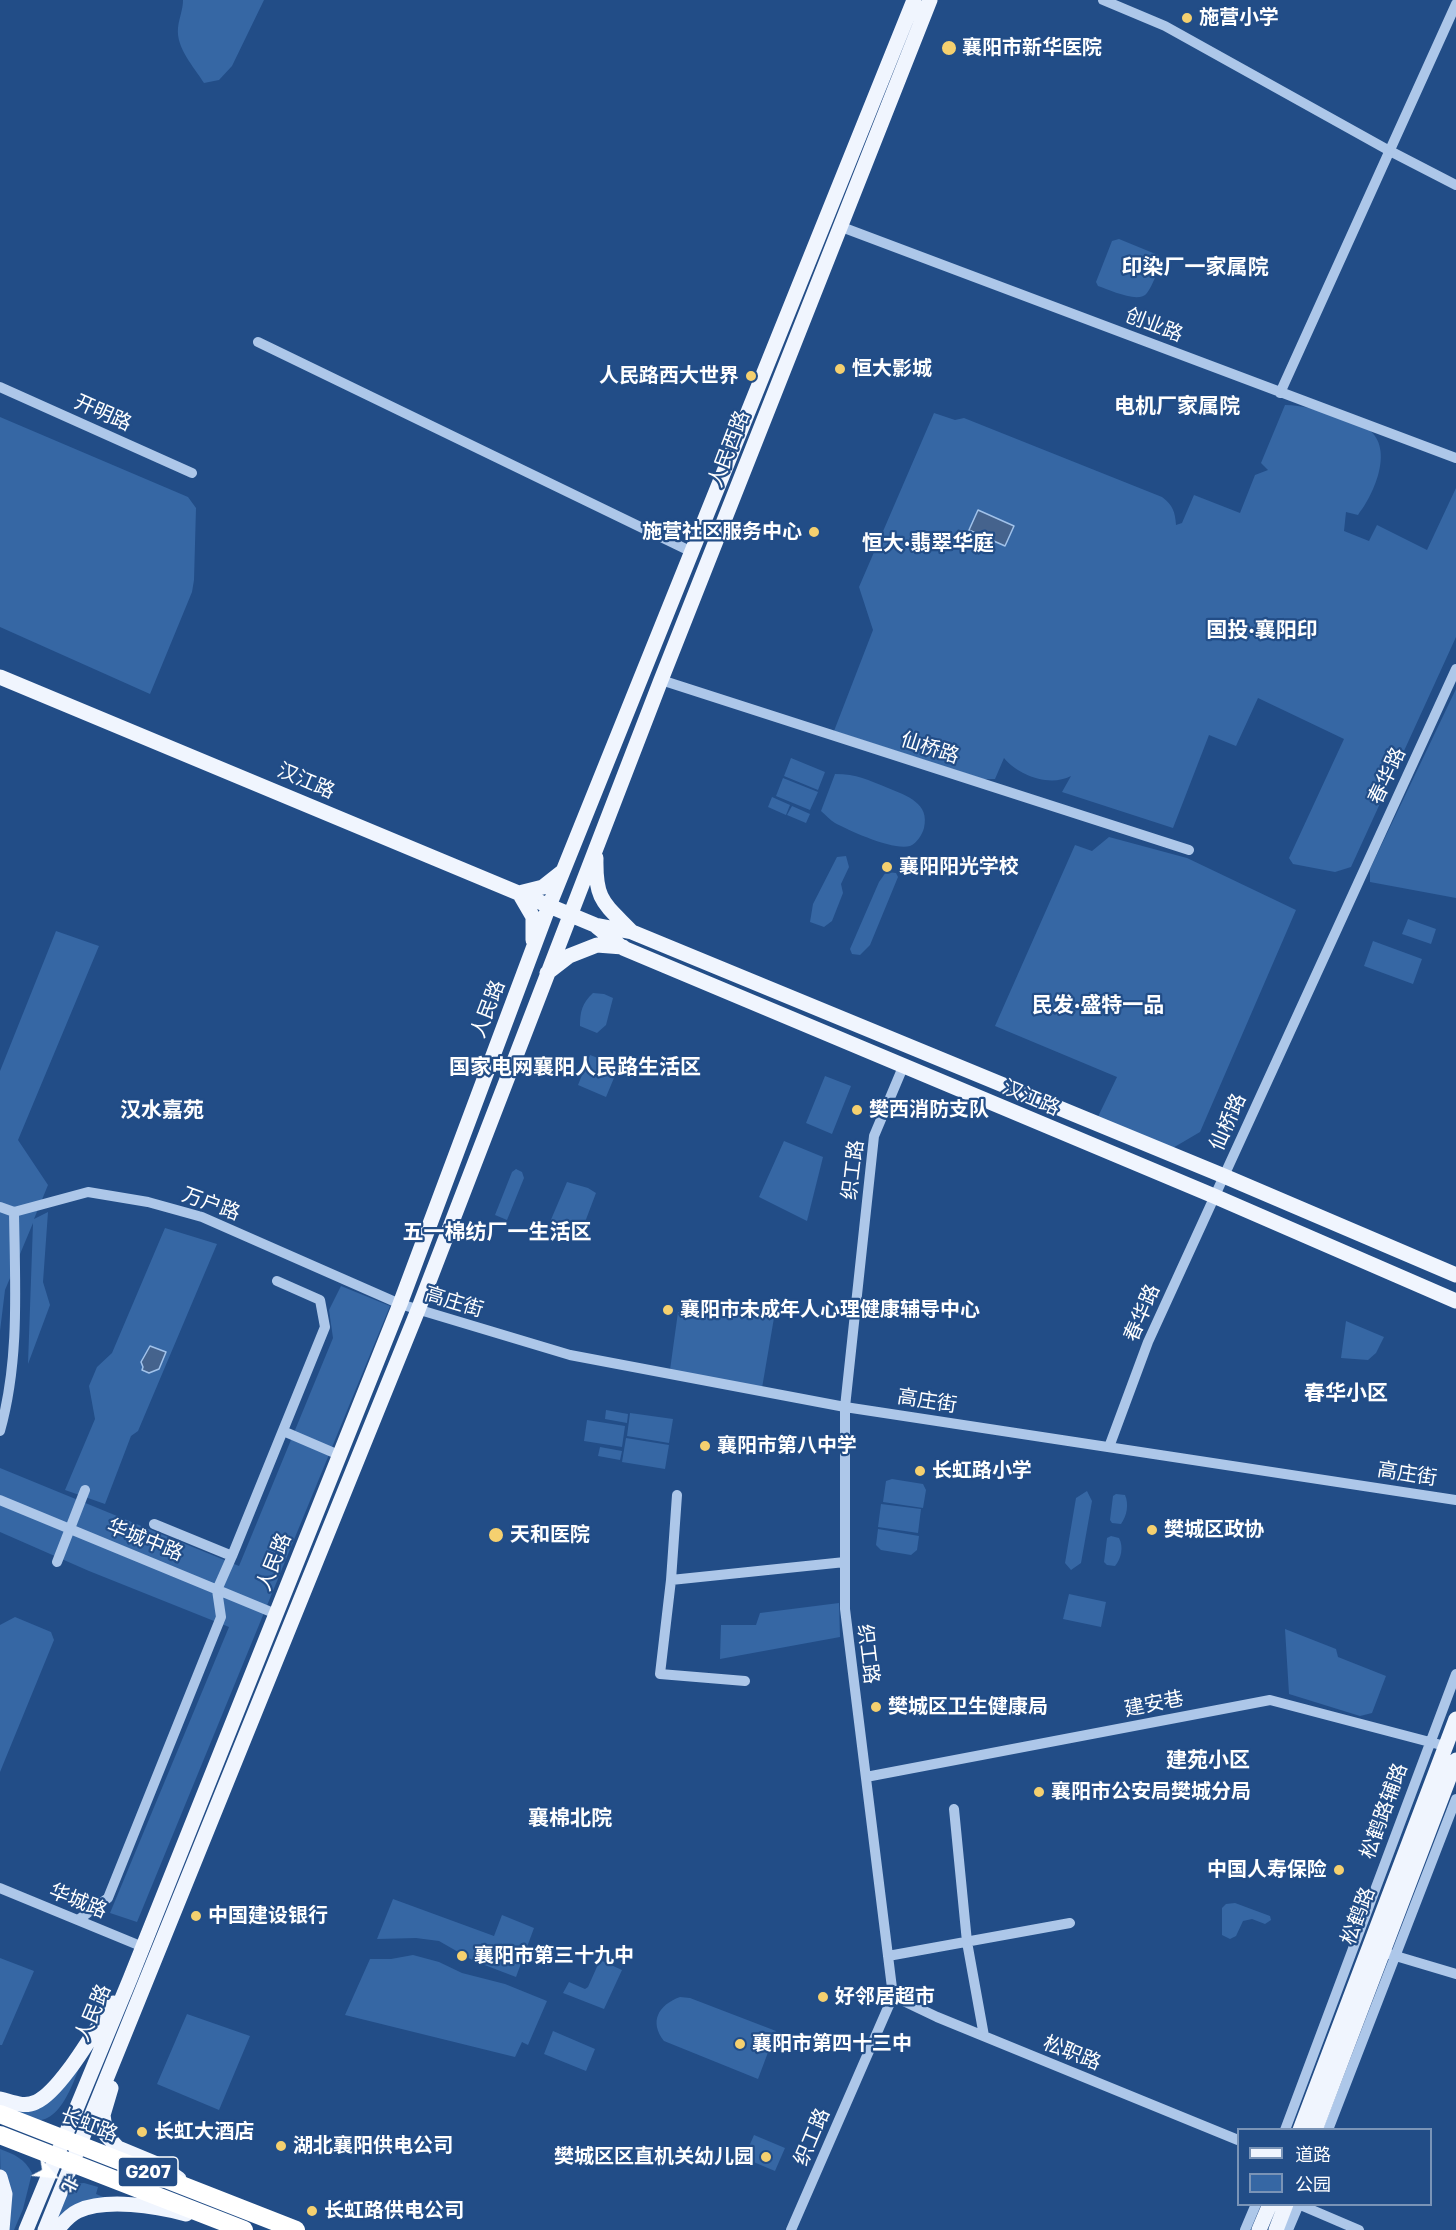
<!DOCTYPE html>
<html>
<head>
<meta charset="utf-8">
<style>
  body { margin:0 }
  #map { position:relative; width:1456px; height:2230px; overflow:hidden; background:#224d87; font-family:"Golos Text","Noto Sans SC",sans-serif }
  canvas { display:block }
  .legend { position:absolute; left:1237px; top:2128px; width:195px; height:78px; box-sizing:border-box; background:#224d87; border:2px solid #7a94b7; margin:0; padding:8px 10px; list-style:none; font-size:18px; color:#fff }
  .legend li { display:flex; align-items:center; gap:12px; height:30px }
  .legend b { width:30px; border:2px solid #7a94b7 }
  .north { position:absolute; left:24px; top:2146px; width:60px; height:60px; -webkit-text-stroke:4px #224d87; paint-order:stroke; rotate:117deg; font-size:16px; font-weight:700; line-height:24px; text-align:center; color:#fff }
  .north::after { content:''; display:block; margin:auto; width:21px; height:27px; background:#fff; clip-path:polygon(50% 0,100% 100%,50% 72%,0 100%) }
</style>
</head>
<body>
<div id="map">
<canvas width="1456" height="2230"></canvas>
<ul class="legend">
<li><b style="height:8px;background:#f0f5fe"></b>道路</li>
<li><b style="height:16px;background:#3667a4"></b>公园</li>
</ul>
<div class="north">北</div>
</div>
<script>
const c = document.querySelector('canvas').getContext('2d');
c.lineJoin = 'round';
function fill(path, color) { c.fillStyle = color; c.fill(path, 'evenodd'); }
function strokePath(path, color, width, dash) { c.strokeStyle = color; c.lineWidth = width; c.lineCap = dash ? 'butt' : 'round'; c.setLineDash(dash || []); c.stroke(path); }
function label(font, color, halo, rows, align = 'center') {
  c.font = font + ' "Golos Text","Noto Sans SC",sans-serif'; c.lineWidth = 4.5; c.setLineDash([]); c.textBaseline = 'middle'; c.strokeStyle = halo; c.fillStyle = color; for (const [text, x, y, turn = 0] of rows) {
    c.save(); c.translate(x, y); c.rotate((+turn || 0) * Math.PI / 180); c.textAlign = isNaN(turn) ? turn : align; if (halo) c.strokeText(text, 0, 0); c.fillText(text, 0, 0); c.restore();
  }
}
const green = new Path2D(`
  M183,0H264L232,66L219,80L204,83C194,67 176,48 178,28C179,18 183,10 183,0Z
  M1119,239L1158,255L1161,263C1157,272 1153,285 1147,293C1139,304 1110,290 1098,286L1096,282L1112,241Z
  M1285,405C1303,405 1317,410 1334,416C1344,420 1356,422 1365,427C1396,445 1375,493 1358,515L1346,512L1344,531L1369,541L1377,525L1427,550L1456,488V637L1351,867L1335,872L1293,864L1289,858L1344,739L1258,698L1236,746L1209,735L1173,828L1062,792L1071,776C1050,787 1019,776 1004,758L995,779H983L834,731L873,630L859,587L934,413L955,420L964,418L1162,497C1173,505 1175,512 1176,525L1182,523L1194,495L1240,513L1255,475L1268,470L1261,463Z
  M0,417L188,497L196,508L194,580L192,592L150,694L0,627Z
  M1456,689V898L1370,882V869Z
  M791,758L825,772L818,790L784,776Z
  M835,774C857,774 868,780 888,788C907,796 930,803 924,828C922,835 917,843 910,846C894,851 850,831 835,823C830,820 826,815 821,811Z
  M783,778L818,792L810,810L776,796Z
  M772,797L790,805L786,815L768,807Z
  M792,806L810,814L806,823L787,815Z
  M1109,837L1187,858L1296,910L1200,1132L1166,1152L1095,1123L1117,1077L995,1026L1075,845L1092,851Z
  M846,856L849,867L841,884L843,893L832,921L824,927L810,922L813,904L837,857Z
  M886,872L896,873L898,877L870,945L860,955L852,954L850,949L879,882Z
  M1408,919L1436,929L1431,944L1402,934Z
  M56,931L99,946L18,1140L48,1185L34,1219L48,1212L43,1282L50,1305L28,1364L33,1223L5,1290L0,1331V1071Z
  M1373,941L1422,959L1413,984L1364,966Z
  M593,993L604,994L613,998L606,1025L597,1033L580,1026C580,1012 582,1003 593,993Z
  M590,1055L619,1066L606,1097L578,1085Z
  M825,1076L851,1086L832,1134L806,1123Z
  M784,1141L823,1157L807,1221L759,1197Z
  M516,1169L522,1172L524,1178L507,1220L495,1215L512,1172Z
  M567,1182L588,1188L596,1193L582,1230L576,1238L562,1237L554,1233L550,1222Z
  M165,1228L217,1244L138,1431L131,1436L105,1504L65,1490L95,1419L89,1386L97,1367L112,1353Z
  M341,1286L390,1306L137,1922L110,1913L229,1627L89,1571L0,1532V1468L239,1566L333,1338L329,1310Z
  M724,1302L736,1303L748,1308L775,1312L762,1388L670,1370L678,1312L699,1315L702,1304Z
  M1346,1321L1384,1337L1376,1353L1368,1360L1341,1358Z
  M606,1410L628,1414L627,1423L605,1419Z
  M630,1413L673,1419L669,1443L627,1436Z
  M587,1420L625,1426L622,1447L584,1441Z
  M626,1438L669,1445L665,1469L622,1462Z
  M600,1447L622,1451L620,1460L598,1456Z
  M892,1479L923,1484L926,1490L923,1508L883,1502L886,1481Z
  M1087,1491L1092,1501L1081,1563L1071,1570L1065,1563L1076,1498Z
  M1116,1494L1125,1495C1129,1504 1127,1516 1121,1524L1112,1523L1110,1520L1113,1496Z
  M881,1504L921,1509L918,1533L878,1527Z
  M878,1529L919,1536L917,1550L911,1555L881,1550L876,1545Z
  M1111,1536L1119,1538C1124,1547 1121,1559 1115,1566L1107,1565L1104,1562L1107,1538Z
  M1069,1594L1106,1602L1101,1627L1063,1619Z
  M839,1603L840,1637L720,1659L721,1625H756L760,1613Z
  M15,1617L51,1632L54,1640L0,1772V1625Z
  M1285,1629L1336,1649L1338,1657L1386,1676L1372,1713L1360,1716L1289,1694Z
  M393,1899L494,1936L502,1915L534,1928L516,1977L474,1961L439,1941L416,1938L377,1939Z
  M1235,1903L1270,1916L1271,1920L1265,1924L1252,1919L1243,1921L1236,1936L1230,1939L1222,1935V1908L1226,1904Z
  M413,1955L439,1962L462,1973L505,1984L547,2001L528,2045L522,2042L515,2057L345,2015L370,1959H391Z
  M0,1958L34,1971L2,2045H0Z
  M600,1960L622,1970L604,2009L563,1993L569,1982L585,1989L588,1987Z
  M680,1997L690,1998L776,2031L758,2079L664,2041C649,2022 658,2005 680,1997Z
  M187,2014L250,2036L219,2110L157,2084Z
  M553,2031L595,2049L586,2071L544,2054Z
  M90,2037C81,2059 68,2116 41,2120C29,2122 12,2114 0,2110L37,2102Z
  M754,2135L785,2148L775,2171L744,2158Z
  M0,2149C14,2154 25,2159 32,2173L23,2209L14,2230H2Z
  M84,2183L98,2187L96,2194L120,2204L49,2227L66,2187L72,2184Z`);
const water = new Path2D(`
  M978,510L1014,526L1005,546L969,530Z
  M150,1346L166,1352L159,1369L149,1373L142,1370L143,1367L141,1362Z`);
const minor = new Path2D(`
  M1103,0L1165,26L1388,150L1456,185
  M839,226L1456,458
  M258,342L692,552
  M0,387L192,473
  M1280,393L1456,4
  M661,680L1189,850
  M0,1207L14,1212L88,1192L148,1202L202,1217L400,1304L570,1355L845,1407L1456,1500
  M0,1431C20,1360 15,1285 14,1212
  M283,1431L339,1455
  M1109,1447L1148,1342L1456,669
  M0,1500L276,1614
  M154,1524L232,1556L325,1327L320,1300L277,1281
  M57,1562L85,1490
  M671,1580L677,1495
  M745,1681L660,1674L671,1580L845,1562
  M866,1777L1270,1700L1445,1746
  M954,1809L967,1942L984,2036
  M0,1888L143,1947
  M78,1920L108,1898L221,1617L217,1590L232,1556
  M1389,1954L1456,1974
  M888,1956L1070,1923
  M893,1996L937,2017L1238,2140
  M1285,2130L1456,1674
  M1328,2130L1456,1799
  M1298,2204L1359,2230
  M791,2230L893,1996L845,1609V1407L874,1136L903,1067
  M1245,2230L1256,2204
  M1288,2230L1299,2204`);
const major = new Path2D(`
  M0,677L595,925L632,932L1224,1176L1456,1275
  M596,858C595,901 604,903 632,932
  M597,927L623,948L1214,1196L1456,1301
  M533,940V917L519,893L543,887L562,872
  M547,973L569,956L597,945L623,947
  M111,2088L103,2115L106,2135L118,2148L159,2165L179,2179
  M0,2099C12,2102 24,2108 36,2102C61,2091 96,2028 113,2003
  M1300,2130L1456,1719
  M1315,2130L1456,1760
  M0,2177L5,2194L2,2230
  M26,2230L130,1979L400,1304L549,906L914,0
  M45,2230L418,1310L661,680L930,0
  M57,2230C63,2223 69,2215 78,2211C106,2198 156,2206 186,2214
  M1259,2230L1270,2204
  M1276,2230L1286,2204`);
const highway = new Path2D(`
  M0,2114L296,2230
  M0,2135L244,2230`);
const markers = [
  [1187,18,6,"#f5d06f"],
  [949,48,8,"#f5d06f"],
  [840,369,6,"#f5d06f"],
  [751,376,6,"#f5d06f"],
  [814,532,6,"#f5d06f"],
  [887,867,6,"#f5d06f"],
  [857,1110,6,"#f5d06f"],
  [668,1310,6,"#f5d06f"],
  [705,1446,6,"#f5d06f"],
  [920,1471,6,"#f5d06f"],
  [1152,1530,6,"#f5d06f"],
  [496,1535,8,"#f5d06f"],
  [876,1707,6,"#f5d06f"],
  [1039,1792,6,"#f5d06f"],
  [1339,1870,6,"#f5d06f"],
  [196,1916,6,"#f5d06f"],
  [462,1956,6,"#f5d06f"],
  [823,1997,6,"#f5d06f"],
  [740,2044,6,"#f5d06f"],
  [142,2132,6,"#f5d06f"],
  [281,2146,6,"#f5d06f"],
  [766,2157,6,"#f5d06f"],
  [312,2211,6,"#f5d06f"]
];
const shields = [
  [148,2172,60]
];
const shieldNames = [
  ["G207",148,2172]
];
const poiNames = [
  ["施营小学",1199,18],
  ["襄阳市新华医院",962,48],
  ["恒大影城",852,369],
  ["人民路西大世界",739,376,"right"],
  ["施营社区服务中心",802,532,"right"],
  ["襄阳阳光学校",899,867],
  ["樊西消防支队",869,1110],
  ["襄阳市未成年人心理健康辅导中心",680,1310],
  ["襄阳市第八中学",717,1446],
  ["长虹路小学",932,1471],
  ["樊城区政协",1164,1530],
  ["天和医院",510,1535],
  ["樊城区卫生健康局",888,1707],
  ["襄阳市公安局樊城分局",1051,1792],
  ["中国人寿保险",1327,1870,"right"],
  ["中国建设银行",208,1916],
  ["襄阳市第三十九中",474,1956],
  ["好邻居超市",835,1997],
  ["襄阳市第四十三中",752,2044],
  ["长虹大酒店",154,2132],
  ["湖北襄阳供电公司",293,2146],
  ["樊城区区直机关幼儿园",754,2157,"right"],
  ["长虹路供电公司",324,2211]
];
const streetNames = [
  ["创业路",1154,325,21],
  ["开明路",103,413,24],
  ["人民西路",729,449,-69],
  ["仙桥路",930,748,18],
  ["春华路",1387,776,-65],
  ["汉江路",306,781,23],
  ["人民路",488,1009,-69],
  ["汉江路",1031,1098,23],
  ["仙桥路",1228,1122,-66],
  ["织工路",853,1170,-83],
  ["万户路",211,1204,20],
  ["高庄街",454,1302,17],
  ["春华路",1142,1313,-67],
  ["高庄街",927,1401,9],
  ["高庄街",1407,1474,9],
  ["华城中路",145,1540,22],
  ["人民路",274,1562,-68],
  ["织工路",868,1654,83],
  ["建安巷",1154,1704,-11],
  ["松鹤路辅路",1384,1811,-70],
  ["华城路",78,1901,22],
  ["松鹤路",1358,1916,-69],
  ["人民路",93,2013,-67],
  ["松职路",1072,2053,22],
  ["长虹路",89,2125,21],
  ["织工路",812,2137,-67]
];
const neighbourhoodNames = [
  ["印染厂一家属院",1195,267],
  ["电机厂家属院",1177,406],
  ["恒大·翡翠华庭",928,543],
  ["国投·襄阳印",1262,630],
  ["民发·盛特一品",1098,1005],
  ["国家电网襄阳人民路生活区",575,1067],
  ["汉水嘉苑",162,1110],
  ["五一棉纺厂一生活区",497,1232],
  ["春华小区",1346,1393],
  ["建苑小区",1208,1760],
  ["襄棉北院",570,1818]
];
fill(green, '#3667a4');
fill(water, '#45638d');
strokePath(water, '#a1c2ea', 1.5);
strokePath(minor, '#adc7e9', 10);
strokePath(major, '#f0f5fe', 15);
strokePath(highway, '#fff', 18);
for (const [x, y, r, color] of markers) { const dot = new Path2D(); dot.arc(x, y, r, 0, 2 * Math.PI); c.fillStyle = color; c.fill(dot); strokePath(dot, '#224d87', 2); }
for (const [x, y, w] of shields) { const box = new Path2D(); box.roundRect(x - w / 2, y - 15, w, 30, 4.5); c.fillStyle = '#224d87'; c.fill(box); strokePath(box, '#fff', 1.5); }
label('bold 18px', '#fff', null, shieldNames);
label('bold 20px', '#fff', '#224d87', poiNames, 'left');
label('20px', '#fff', '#224d87', streetNames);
label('bold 21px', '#fff', '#224d87', neighbourhoodNames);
</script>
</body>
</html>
